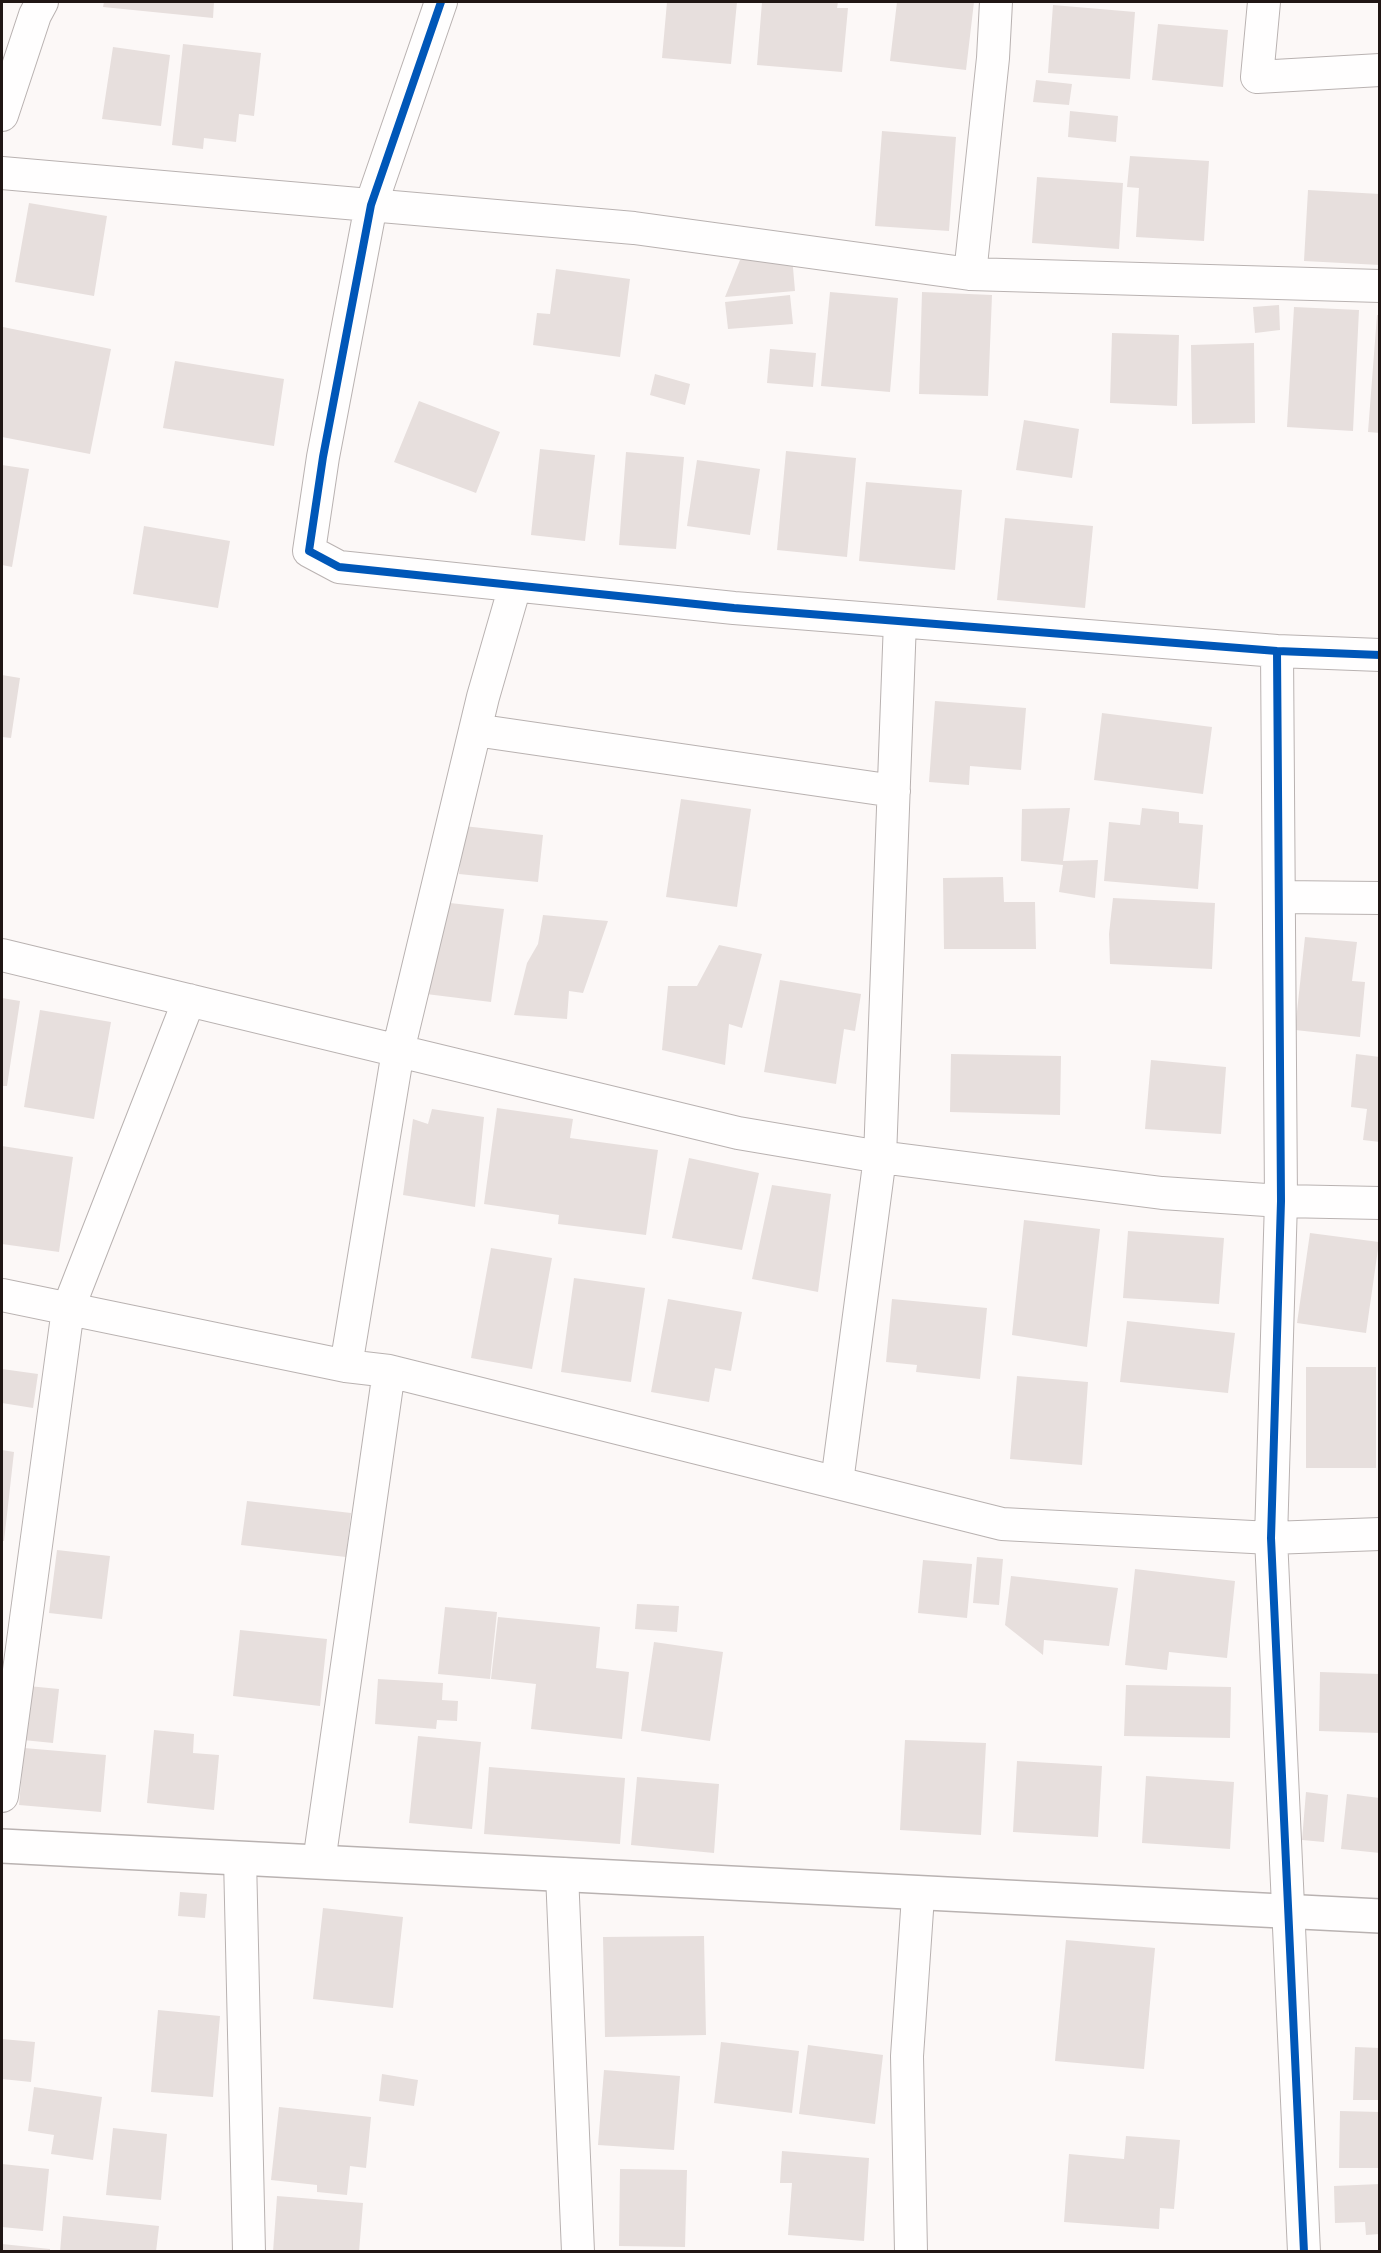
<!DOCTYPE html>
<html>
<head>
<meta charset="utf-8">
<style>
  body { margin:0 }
  #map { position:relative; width:1381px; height:2253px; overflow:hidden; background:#fcf8f7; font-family:"Golos Text",sans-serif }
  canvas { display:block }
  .frame { position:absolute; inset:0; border:3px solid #201614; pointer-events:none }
</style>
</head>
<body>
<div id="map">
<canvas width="1381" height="2253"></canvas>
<div class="frame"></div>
</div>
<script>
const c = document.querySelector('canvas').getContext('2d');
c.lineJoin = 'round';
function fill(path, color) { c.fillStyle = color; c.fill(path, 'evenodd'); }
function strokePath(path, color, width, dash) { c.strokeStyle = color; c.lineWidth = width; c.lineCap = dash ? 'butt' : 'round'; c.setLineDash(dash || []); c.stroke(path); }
const building = new Path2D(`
  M104,2H214L213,18L103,7Z
  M667,2H737L731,64L662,58Z
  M762,2H838L837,8H848L842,72L757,65Z
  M897,2H974L966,70L890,61Z
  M1053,5L1135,12L1130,79L1048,73Z
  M1158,24L1228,30L1223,87L1152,80Z
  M183,44L261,53L254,116L239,114L236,142L204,138L203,149L172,145Z
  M113,47L170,55L161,126L102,119Z
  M1036,80L1072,84L1069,105L1033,102Z
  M1070,111L1118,116L1116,142L1068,137Z
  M882,131L956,137L949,231L875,226Z
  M1130,156L1209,161L1204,241L1136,237L1139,188L1127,187Z
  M1037,177L1123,183L1119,249L1032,243Z
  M1308,190L1380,194V265L1304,261Z
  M29,203L107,216L94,296L15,282Z
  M792,256L795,291L725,297L740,260Z
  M556,269L630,279L620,357L533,345L537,313L550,314Z
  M830,292L898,298L890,392L821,386Z
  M922,292L992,295L988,396L919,394Z
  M790,295L793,324L728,329L725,302Z
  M1279,305L1280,330L1255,333L1253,307Z
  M1294,307L1359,310L1353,431L1287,427Z
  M1377,315H1380V433L1368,432Z
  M3,327L111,349L90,454L2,437Z
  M1112,333L1179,335L1177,406L1110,403Z
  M1254,343L1255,423L1192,424L1191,345Z
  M770,349L816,353L813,387L767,383Z
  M175,361L284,379L274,446L163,428Z
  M655,374L690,384L685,405L650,395Z
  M419,401L500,432L476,493L394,462Z
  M1024,420L1079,429L1072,478L1016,470Z
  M540,449L595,455L585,541L531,535Z
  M786,451L856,458L847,557L777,550Z
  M626,452L684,457L676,549L619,545Z
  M697,460L760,469L750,535L687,526Z
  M2,465L29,469L12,567L2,565Z
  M866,482L962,490L955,570L859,561Z
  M1005,518L1093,526L1085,608L997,600Z
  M144,526L230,541L218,608L133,594Z
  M2,675L20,678L11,738L2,737Z
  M935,701L1026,708L1021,770L970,766L969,785L929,782Z
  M1102,713L1212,727L1203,794L1094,780Z
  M681,799L751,809L737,907L666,897Z
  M1070,808L1063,861L1098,860L1095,898L1059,892L1063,865L1021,861L1022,809Z
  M1142,808L1179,812V823L1203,825L1198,889L1104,881L1109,822L1140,825Z
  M464,826L543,835L538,882L459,874Z
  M1003,877L1004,902H1035L1036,949H944L943,878Z
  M1113,898L1215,903L1212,969L1110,964L1109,934Z
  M441,902L504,909L491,1002L426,994Z
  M543,915L608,921L583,993L569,991L567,1019L514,1015L527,963L538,944Z
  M1305,937L1357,942L1352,981L1365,982L1360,1037L1295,1030Z
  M719,945L762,954L742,1028L729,1024L725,1065L662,1050L668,986H697Z
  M780,980L861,994L855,1031L844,1029L836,1084L764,1072Z
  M2,998L20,1001L7,1086H2Z
  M40,1010L111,1022L94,1119L24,1107Z
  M951,1054L1061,1056L1060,1115L950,1112Z
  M1356,1054L1380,1057V1142L1363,1140L1367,1109L1351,1107Z
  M1151,1060L1226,1067L1221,1134L1145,1129Z
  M497,1108L573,1119L570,1138L658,1150L646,1235L558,1224L559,1215L484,1204Z
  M432,1109L484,1117L475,1207L403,1195L413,1119L428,1124Z
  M2,1146L73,1157L59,1252L2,1244Z
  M689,1158L759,1173L742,1250L672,1238Z
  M772,1185L831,1194L818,1292L752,1279Z
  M1024,1220L1100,1229L1087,1347L1012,1335Z
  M1128,1231L1224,1238L1219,1304L1123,1298Z
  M1310,1233L1379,1242L1366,1333L1297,1323Z
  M491,1248L552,1258L532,1369L471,1358Z
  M574,1278L645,1288L631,1382L561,1372Z
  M668,1299L742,1312L731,1371L715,1368L709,1402L651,1392Z
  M892,1299L987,1308L980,1379L916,1372L917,1365L886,1362Z
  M1127,1321L1235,1333L1228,1393L1120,1382Z
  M1306,1367H1376V1468H1306Z
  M2,1369L38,1374L33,1408L2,1403Z
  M1017,1376L1088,1382L1082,1465L1010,1459Z
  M2,1450L14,1452L4,1541H2Z
  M247,1501L351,1513L346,1557L241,1545Z
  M57,1550L110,1556L102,1619L49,1613Z
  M977,1557L1003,1559L999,1605L973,1603Z
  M923,1560L972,1564L967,1618L918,1613Z
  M1135,1569L1235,1581L1227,1658L1169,1652L1167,1670L1125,1665Z
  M1011,1576L1118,1588L1109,1646L1044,1640L1043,1655L1005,1625Z
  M637,1604L679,1606L677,1632L635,1629Z
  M445,1607L497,1612L490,1679L438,1674Z
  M498,1617L600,1627L596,1668L629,1672L622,1739L531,1729L536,1684L491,1679Z
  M240,1630L327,1639L320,1706L233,1696Z
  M654,1642L723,1652L710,1741L641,1731Z
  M1320,1672L1380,1674V1733L1319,1731Z
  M378,1679L443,1683L442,1700L458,1701L457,1721L437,1720L436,1729L375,1724Z
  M1126,1685L1231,1687L1230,1738L1124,1736Z
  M28,1686L59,1689L53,1743L23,1740Z
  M154,1730L194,1734L193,1753L219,1755L214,1810L147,1803Z
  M418,1736L481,1742L472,1829L409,1823Z
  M905,1740L986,1743L981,1835L900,1830Z
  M24,1748L106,1755L101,1812L19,1805Z
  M1017,1761L1102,1766L1098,1837L1013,1832Z
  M489,1767L625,1778L620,1844L484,1834Z
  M1146,1776L1234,1782L1230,1849L1142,1843Z
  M637,1777L719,1784L714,1853L631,1845Z
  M1306,1792L1328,1795L1324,1842L1302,1840Z
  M1347,1794L1380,1798V1853L1341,1849Z
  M180,1892L207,1894L205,1918L178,1916Z
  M323,1908L403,1917L393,2008L313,1999Z
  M704,1936L706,2035L605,2037L603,1937Z
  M1066,1940L1155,1948L1144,2069L1055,2061Z
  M158,2010L220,2016L213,2097L151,2092Z
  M2,2039L35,2042L31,2082L2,2079Z
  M721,2042L799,2051L792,2113L714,2103Z
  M808,2045L883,2055L875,2124L799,2114Z
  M1355,2047L1380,2048V2100H1353Z
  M604,2070L680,2076L674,2150L598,2145Z
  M382,2074L418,2080L414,2106L379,2101Z
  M34,2087L102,2097L93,2160L51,2154L54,2135L28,2131Z
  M279,2107L371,2117L366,2168L350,2166L347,2195L317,2192V2185L271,2180Z
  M1340,2111L1380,2112V2168H1339Z
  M113,2128L167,2134L161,2200L106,2195Z
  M1126,2136L1180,2140L1174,2209L1160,2208L1159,2229L1064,2222L1069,2154L1124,2159Z
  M782,2151L869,2158L864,2241L788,2235L792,2183H780Z
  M2,2164L49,2169L43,2231L2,2227Z
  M620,2169L687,2170L685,2247L619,2246Z
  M1380,2184V2234L1366,2235L1365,2222L1335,2223L1334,2186Z
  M277,2196L363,2203L359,2252H273Z
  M63,2216L159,2226L156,2252H60Z
  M2,2244L50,2249V2252H2Z`);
const minor = new Path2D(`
  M441,2L371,205L323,457L309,551L339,567L734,608L1277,651L1380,655
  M1264,2L1257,77L1380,70
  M2,115L35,15L42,2
  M2,173L634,228L970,274L1380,286
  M970,274L993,58L996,2
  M1277,651L1281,1201L1271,1538L1304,2252
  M475,730L894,791
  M1279,897L1380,898
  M2,955L738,1133L880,1157L1162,1193L1281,1201L1380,1203
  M2,1295L346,1366L389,1371L1002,1524L1271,1538L1380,1534
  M346,1366L398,1051L483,697L515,586
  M837,1482L880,1157L900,621
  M2,1796L68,1309L189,1000
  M240,1858L249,2252
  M319,1862L389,1371
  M562,1874L578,2252
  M911,2252L907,2056L918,1896`);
const tertiary = new Path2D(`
  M2,1846C461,1869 920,1896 1380,1916`);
const cycleway = new Path2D(`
  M441,2L371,205L323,457L309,551L339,567L734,608L1277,651L1380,655
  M1277,651L1281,1201L1271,1538L1304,2252`);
fill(building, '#e7dfdd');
strokePath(minor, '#b9b2b1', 34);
strokePath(tertiary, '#b9b2b1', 36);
strokePath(minor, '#fffefe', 32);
strokePath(tertiary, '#fffefe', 33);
strokePath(cycleway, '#0057b8', 8);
</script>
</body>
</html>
